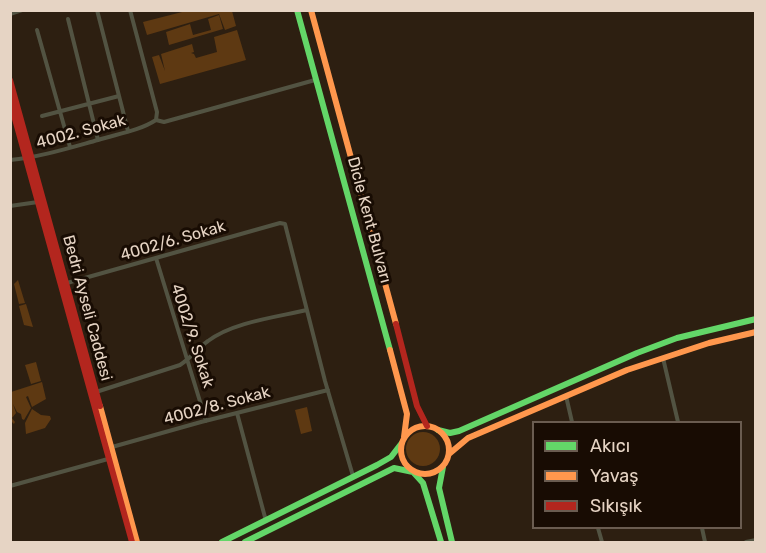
<!DOCTYPE html>
<html>
<head>
<meta charset="utf-8">
<style>
  body { margin:0 }
  #map { position:relative; width:766px; height:553px; overflow:hidden; background:#2d1f11; font-family:Rubik,sans-serif }
  canvas { display:block }
  .frame { position:absolute; inset:0; border:12px solid #e6d4c4; pointer-events:none }
  .legend { position:absolute; left:532px; top:421px; width:210px; height:108px; box-sizing:border-box; background:#180c03; border:2px solid #6a5c50; margin:0; padding:8px 10px; list-style:none; font-size:18px; color:#e6d4c4 }
  .legend li { display:flex; align-items:center; gap:12px; height:30px }
  .legend b { width:30px; border:2px solid #6a5c50 }
</style>
</head>
<body>
<div id="map">
<canvas width="766" height="553"></canvas>
<div class="frame"></div>
<ul class="legend">
<li><b style="height:8px;background:#63d668"></b>Akıcı</li>
<li><b style="height:8px;background:#ff974d"></b>Yavaş</li>
<li><b style="height:8px;background:#b3261e"></b>Sıkışık</li>
</ul>
</div>
<script>
const c = document.querySelector('canvas').getContext('2d');
c.lineJoin = 'round';
function fill(path, color) { c.fillStyle = color; c.fill(path, 'evenodd'); }
function strokePath(path, color, width, dash) { c.strokeStyle = color; c.lineWidth = width; c.lineCap = dash ? 'butt' : 'round'; c.setLineDash(dash || []); c.stroke(path); }
function label(font, color, halo, rows, align = 'center') {
  c.font = font + ' Rubik,sans-serif'; c.lineWidth = 6; c.setLineDash([]); c.textBaseline = 'middle'; c.strokeStyle = halo; c.fillStyle = color; for (const [text, x, y, turn = 0] of rows) {
    c.save(); c.translate(x, y); c.rotate((+turn || 0) * Math.PI / 180); c.textAlign = isNaN(turn) ? turn : align; if (halo) c.strokeText(text, 0, 0); c.fillText(text, 0, 0); c.restore();
  }
}
const green = new Path2D(`
  M232,11L236,26L225,30L219,14L147,35L143,22L186,11Z
  M219,15L223,29L169,45L166,32L190,24L193,35L211,30L208,19Z
  M237,30L246,60L160,84L152,57L159,55L165,71L161,54L192,44L194,52L191,53L194,54L196,58L217,52L214,37Z
  M18,280L25,303L19,304L14,284Z
  M26,304L33,327L24,325L19,306Z
  M36,362L41,381L31,384L25,365Z
  M42,382L46,399L32,407L28,396L26,397L31,408L24,420L22,419L21,414L17,412L13,404L16,413L12,418L15,422L14,424L11,421V392Z
  M307,407L312,431L301,434L295,410Z
  M32,409L41,415L50,416L51,419L45,428L26,434L25,423Z
  M406 449a17 17 0 1 1 34 0a17 17 0 1 1-34 0Z`);
const street = new Path2D(`
  M97,10L128,131
  M130,10L157,112L156,120
  M10,14L22,10
  M68,19L98,140
  M37,30L70,147
  M42,116L119,96
  M156,120L164,122L315,80
  M10,160C40,157 69,148 98,140C117,134 139,131 156,120
  M10,206L38,202
  M156,258L206,421
  M67,283L280,223L285,224L325,381L353,476
  M663,358L678,422
  M96,392L180,365C191,358 198,348 208,341C233,322 277,317 307,310
  M566,396L572,422
  M237,413L266,521
  M112,447L201,422L328,390
  M10,486L108,459
  M598,528L602,542
  M702,528L705,542
  M746,542L756,540`);
const fast = new Path2D(`
  M297,10L390,350
  M438,430L450,433L459,431L637,353L677,338L756,319
  M443,467L439,488L452,542
  M222,542L377,465L391,457L401,444
  M245,542L394,468L413,472L423,483L441,542`);
const slow = new Path2D(`
  M311,10L396,324
  M390,350L407,414L404,437
  M100,406L137,542
  M401 450a24 24 0 1 1 48 0a24 24 0 1 1-48 0Z
  M449,454L468,438L627,370L709,343L756,332`);
const jam = new Path2D(`
  M10,80L100,406
  M10,101L132,542
  M396,324L417,406L427,426`);
const streetNames = [
  ["4002. Sokak",81,132,-15],
  ["Dicle Kent Bulvarı",369,220,75],
  ["4002/6. Sokak",173,241,-16],
  ["Bedri Ayseli Caddesi",87,308,75],
  ["4002/9. Sokak",192,336,72],
  ["4002/8. Sokak",217,406,-15]
];
fill(green, '#5e3912');
strokePath(street, '#525342', 4);
strokePath(fast, '#63d668', 6);
strokePath(slow, '#ff974d', 6);
strokePath(jam, '#b3261e', 6);
label('16px', '#e6d4c4', '#180c03', streetNames);
</script>
</body>
</html>
